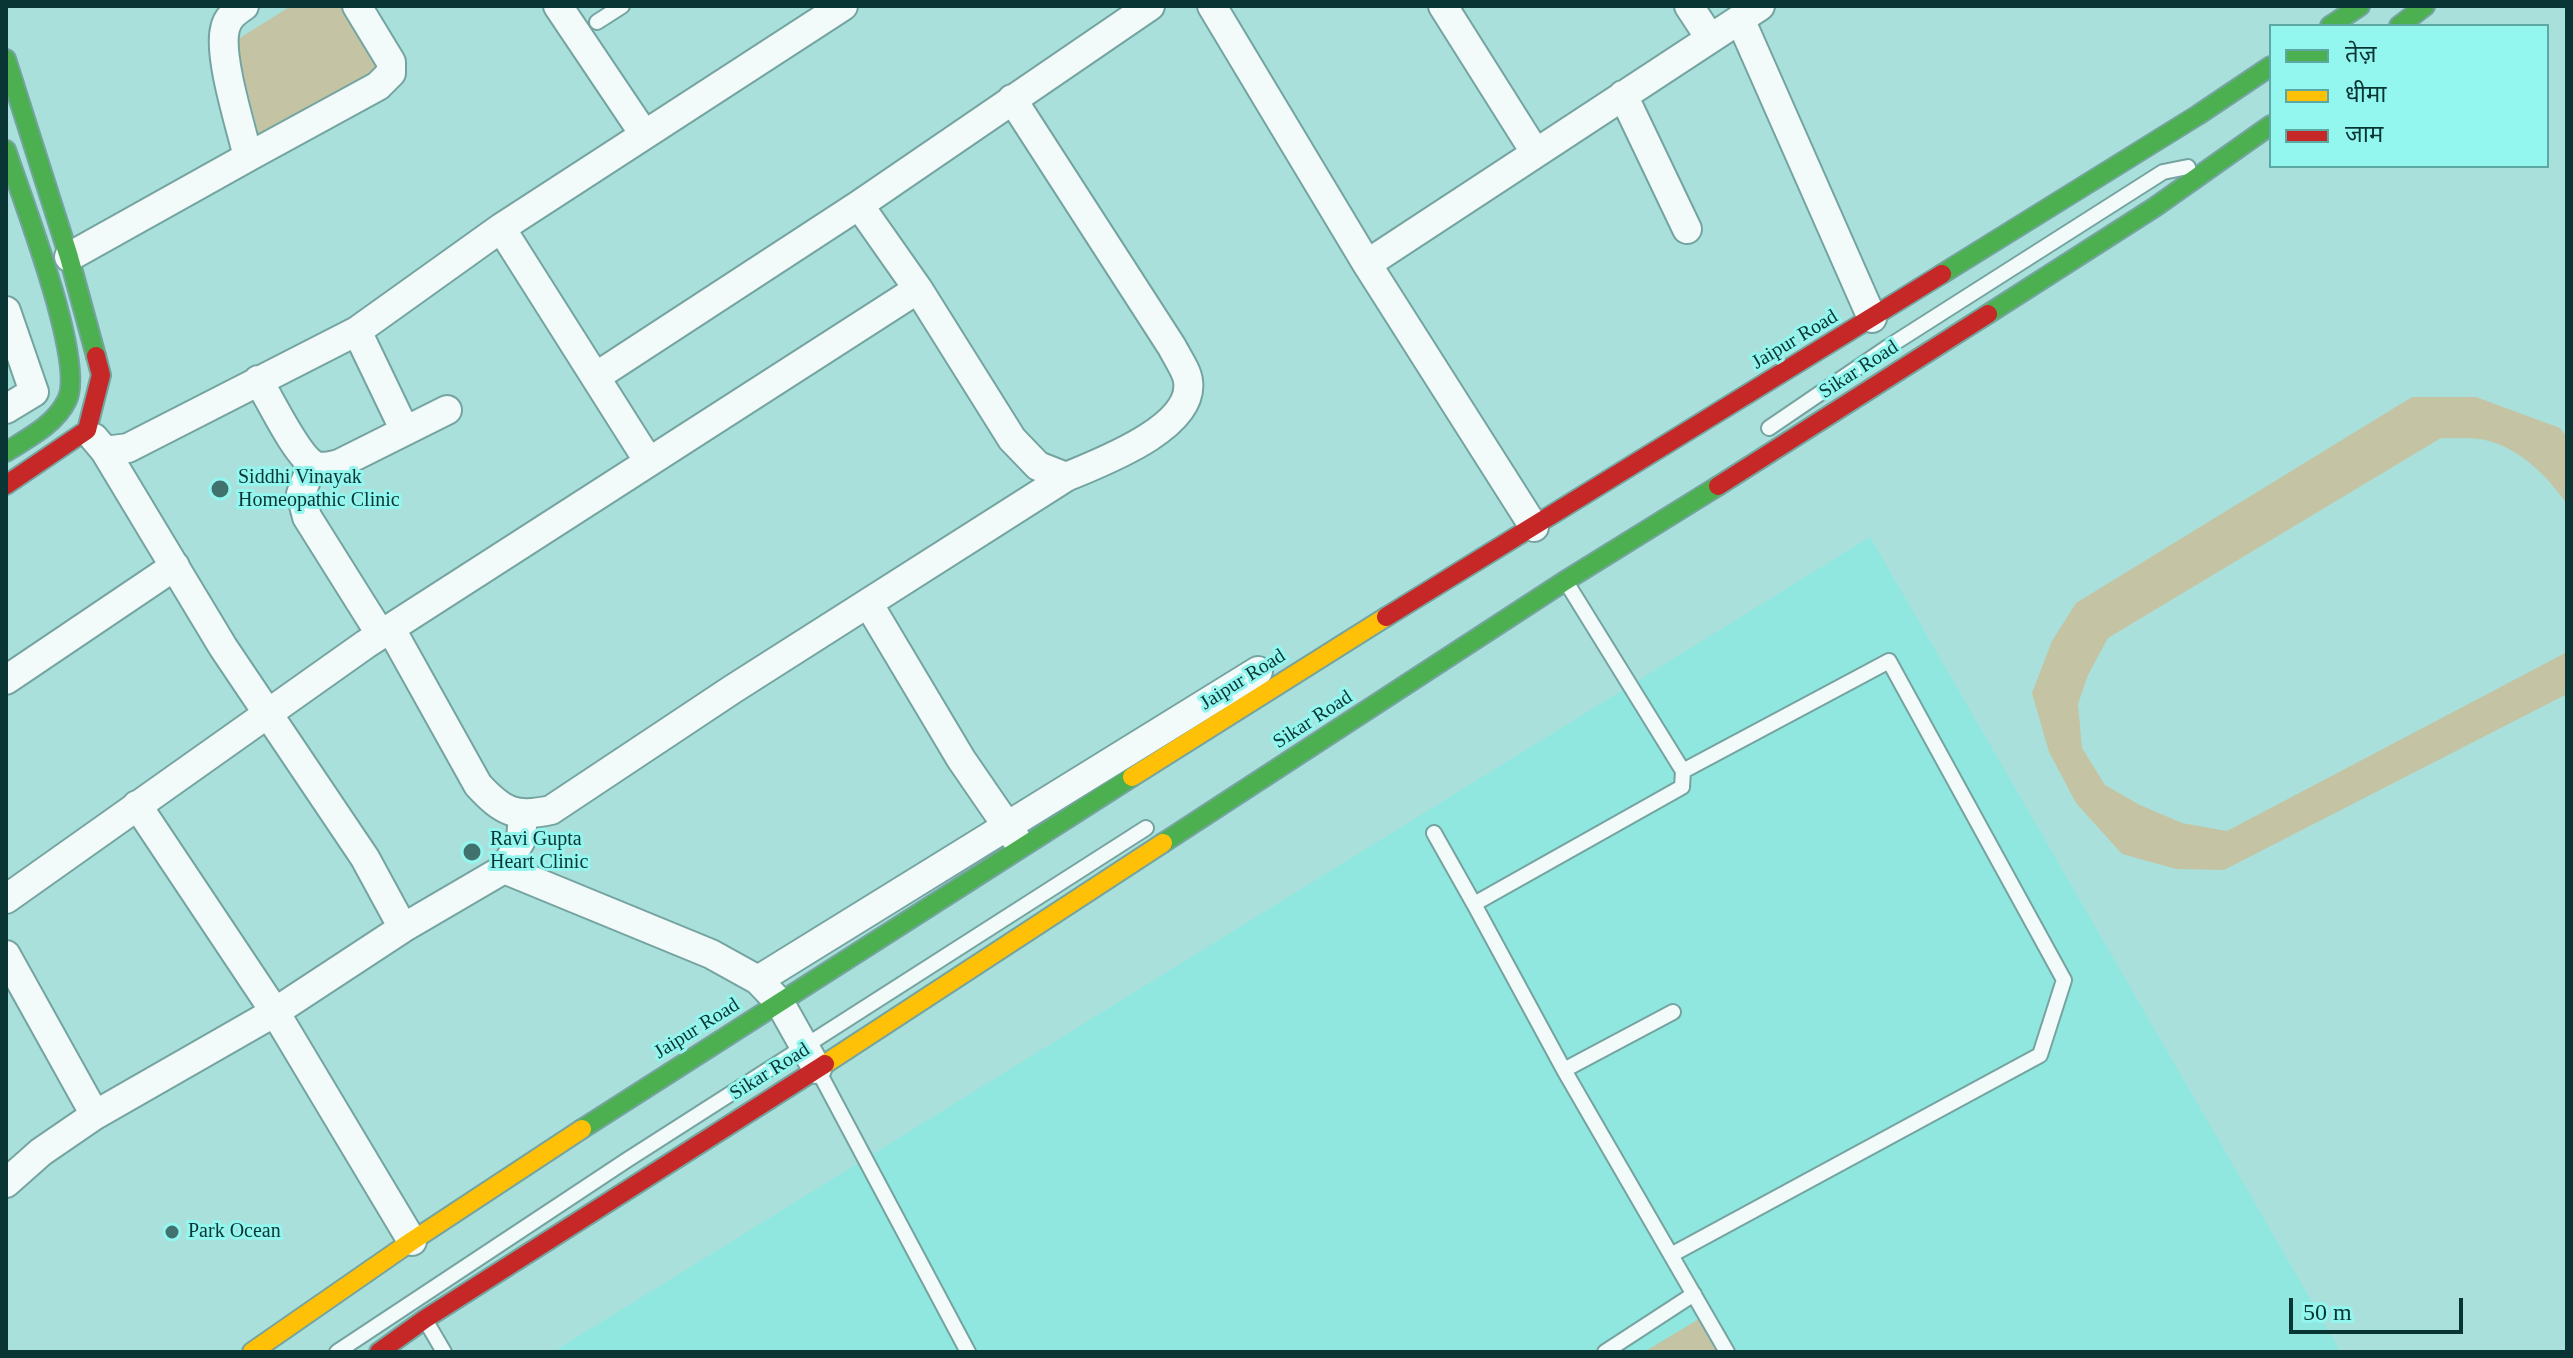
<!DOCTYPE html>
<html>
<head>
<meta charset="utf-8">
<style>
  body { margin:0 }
  #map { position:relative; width:2573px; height:1358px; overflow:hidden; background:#a9e0db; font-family:"Times New Roman","Noto Sans Devanagari",serif }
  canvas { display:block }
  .frame { position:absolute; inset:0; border:8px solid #093634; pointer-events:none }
  .legend { position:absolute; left:2269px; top:24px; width:280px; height:144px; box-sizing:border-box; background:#93f6ef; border:2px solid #5ca9a4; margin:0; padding:10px 14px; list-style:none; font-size:24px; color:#093634 }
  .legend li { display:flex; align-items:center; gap:16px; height:40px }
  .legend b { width:40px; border:2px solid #5ca9a4 }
  .scale { position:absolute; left:2289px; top:1298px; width:174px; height:36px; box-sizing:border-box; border:4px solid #093634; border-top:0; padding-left:10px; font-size:24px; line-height:28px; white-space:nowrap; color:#093634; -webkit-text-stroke:6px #93f6ef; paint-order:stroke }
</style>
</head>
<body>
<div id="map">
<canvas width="2573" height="1358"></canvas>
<div class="frame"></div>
<ul class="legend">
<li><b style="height:10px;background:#4caf50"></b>तेज़</li>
<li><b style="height:10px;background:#ffc107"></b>धीमा</li>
<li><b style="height:10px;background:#c62828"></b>जाम</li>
</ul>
<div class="scale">50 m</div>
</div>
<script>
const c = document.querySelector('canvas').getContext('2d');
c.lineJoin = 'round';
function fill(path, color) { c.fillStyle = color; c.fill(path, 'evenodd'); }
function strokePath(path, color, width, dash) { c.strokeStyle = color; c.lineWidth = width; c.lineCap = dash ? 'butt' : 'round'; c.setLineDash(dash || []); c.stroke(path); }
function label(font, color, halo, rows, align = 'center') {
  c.font = font + ' "Times New Roman",serif'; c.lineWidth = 6; c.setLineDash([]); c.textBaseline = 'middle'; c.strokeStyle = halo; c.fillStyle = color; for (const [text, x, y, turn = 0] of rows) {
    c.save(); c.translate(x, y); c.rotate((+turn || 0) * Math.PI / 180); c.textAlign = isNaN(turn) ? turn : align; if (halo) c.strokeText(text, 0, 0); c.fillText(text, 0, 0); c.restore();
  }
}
const built = new Path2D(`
  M1870,537L2341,1352H553Z`);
const green = new Path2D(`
  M291,6H341L382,78L259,136L235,41Z
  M2412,397H2476L2560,428L2567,437V504C2547,476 2520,448 2485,440C2471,437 2455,439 2441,438L2108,638L2088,675L2078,704L2082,748L2105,785L2140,805L2182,823L2227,831L2567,652V694L2224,870L2176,869L2122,854L2076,803L2049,752L2032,693L2052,641L2076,603Z
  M1712,1311L1734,1352H1644Z`);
const lane = new Path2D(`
  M597,22L622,6
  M1769,428L1888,347L2163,172L2188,167
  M1568,585L1683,771L1682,787L1474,904L1564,1070L1727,1352
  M1434,833L1474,904
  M1564,1070L1673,1012
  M820,1074L968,1352
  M1671,1255L2040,1055L2064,980L1889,661L1683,771
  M427,1323L444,1352
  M337,1352L627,1160L1146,828
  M1605,1352L1694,1294`);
const street = new Path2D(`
  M244,6C235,12 227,18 225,29C218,56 241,127 248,157L378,86L391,73V62L357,6
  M558,6L644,134
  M1212,6L1367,264L1534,527
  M1443,6L1535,152
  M1689,6L1710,38
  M1740,19L1872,318
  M1623,95L1687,229
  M859,205L918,289L1012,439L1038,466L1066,477C1099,463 1195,428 1188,381C1187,371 1177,357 1172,347L1012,99
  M501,228L649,462
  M69,257L248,157
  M1367,264L1760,6
  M6,311L34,392L6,409
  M357,331L405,431
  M597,376L859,205L1150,6
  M258,380C270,399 296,455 314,465C323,469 330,466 339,464L447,410
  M94,438L105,451L223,647L365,858L403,928
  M105,451L128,448L357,331L501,228L843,6
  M312,464L301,494L307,517L381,635
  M868,603L961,759L1016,839
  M391,629L478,785C503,812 515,818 551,810L733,689L1066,477
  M6,680L175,566
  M137,805L275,1012L412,1241
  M504,869L521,840L523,813
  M6,899L366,644L918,289
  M6,955L95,1115L275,1012L403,928L504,869L711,954L758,980L780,1003L817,1069
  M758,980L1258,671
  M6,1183L41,1152L95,1115`);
const fast = new Path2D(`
  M2330,26L2360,6
  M2399,26L2425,6
  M6,59L69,257L96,356
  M6,150C21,196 86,362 67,400C55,425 28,438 6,452
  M1942,274L2198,115L2271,66
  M1988,314L2155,207L2271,125
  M1163,843L1565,581L1718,486
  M582,1129L1132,777`);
const slow = new Path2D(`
  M1132,777L1386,617
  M825,1064L1163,843
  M252,1352L412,1241L582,1129`);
const jam = new Path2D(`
  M6,485L87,430L101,375L96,356
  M1718,486L1988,314
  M1386,617L1942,274
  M379,1352L425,1319L825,1064`);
const markers = [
  [220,489,10,"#41726e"],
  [472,852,10,"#41726e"],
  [172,1232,8,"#41726e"]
];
const streetNames = [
  ["Jaipur Road",1795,340,-31],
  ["Sikar Road",1859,370,-33],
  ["Jaipur Road",1243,680,-32],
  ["Sikar Road",1313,720,-33],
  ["Jaipur Road",697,1029,-32],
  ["Sikar Road",770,1072,-32]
];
const poiNames = [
  ["Siddhi Vinayak",238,478],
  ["Homeopathic Clinic",238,501],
  ["Ravi Gupta",490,840],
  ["Heart Clinic",490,863],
  ["Park Ocean",188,1232]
];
fill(built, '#90e7e0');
fill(green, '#c4c4a5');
strokePath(lane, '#75a4a0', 18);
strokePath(street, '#75a4a0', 32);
strokePath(fast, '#75a4a0', 22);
strokePath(slow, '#75a4a0', 22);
strokePath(jam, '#75a4a0', 22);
strokePath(lane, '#f2fafa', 14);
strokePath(street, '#f2fafa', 28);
strokePath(fast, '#4caf50', 18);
strokePath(slow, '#ffc107', 18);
strokePath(jam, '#c62828', 18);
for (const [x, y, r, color] of markers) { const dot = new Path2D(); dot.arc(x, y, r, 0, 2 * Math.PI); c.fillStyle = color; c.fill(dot); strokePath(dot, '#93f6ef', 3); }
label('20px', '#093634', '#93f6ef', streetNames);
label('20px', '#093634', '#93f6ef', poiNames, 'left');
</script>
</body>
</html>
